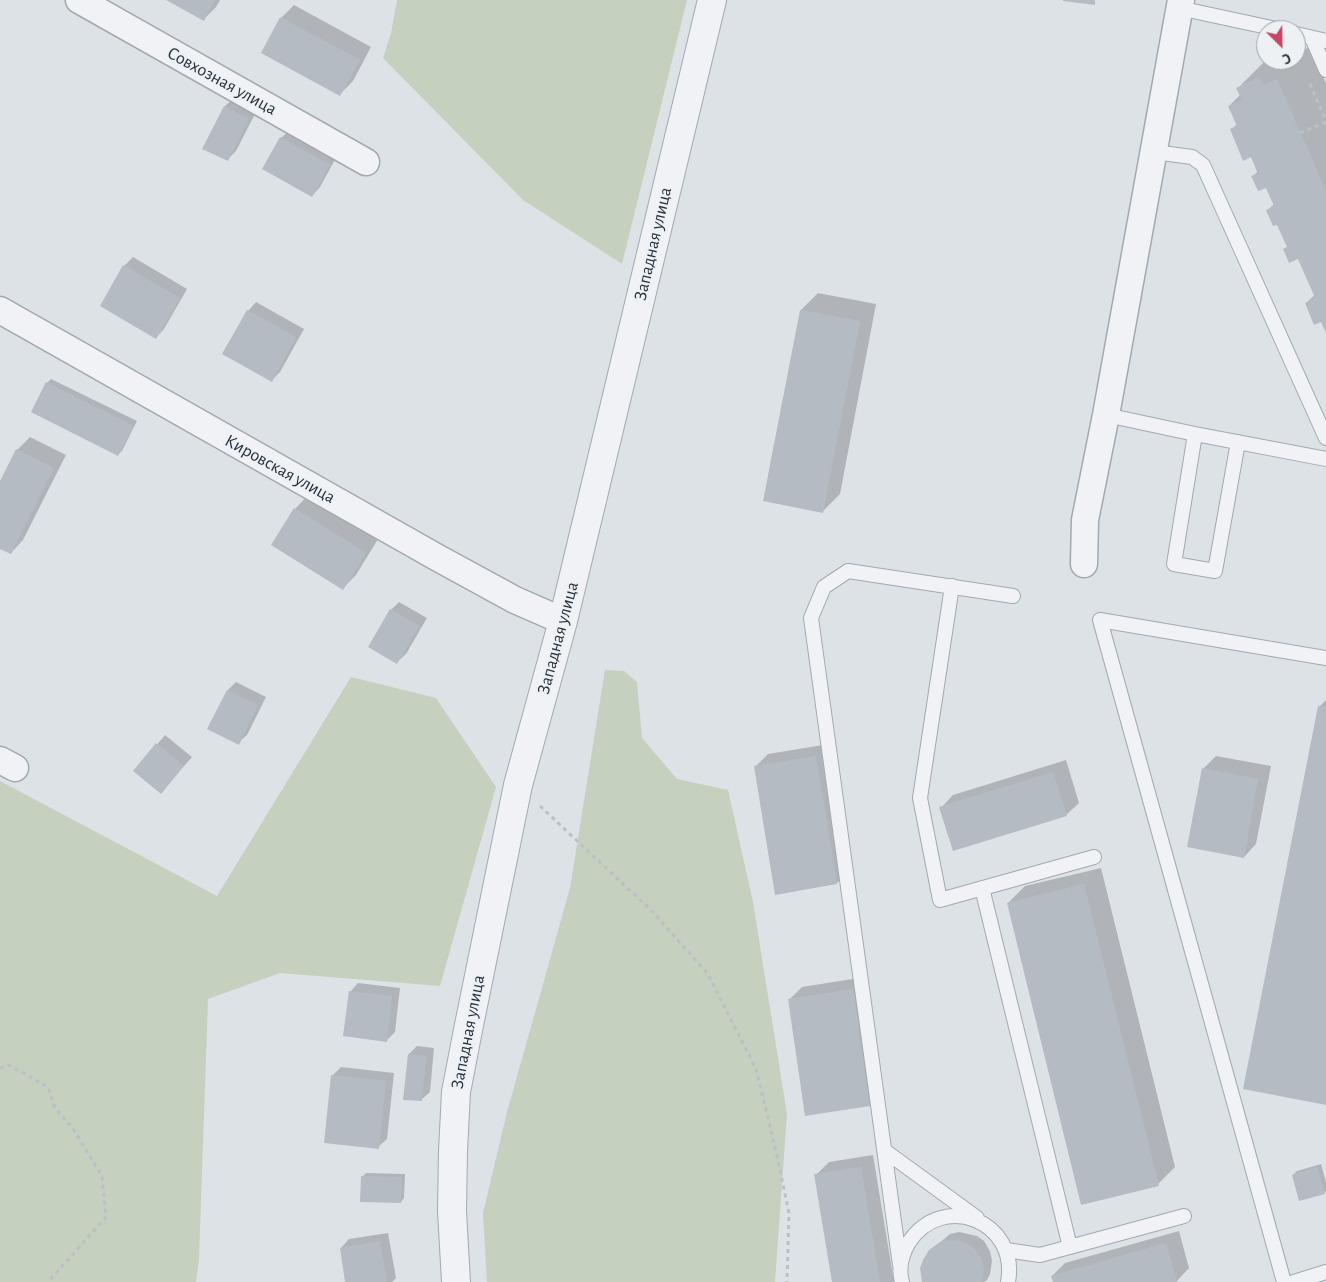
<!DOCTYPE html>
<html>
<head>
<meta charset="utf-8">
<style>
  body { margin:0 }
  #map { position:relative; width:1326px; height:1282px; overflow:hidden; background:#dde2e7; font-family:"Alegreya Sans",sans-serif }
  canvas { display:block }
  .north { position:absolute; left:1256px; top:20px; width:50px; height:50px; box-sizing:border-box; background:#edf1f4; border:1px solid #9ea4ab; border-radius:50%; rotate:157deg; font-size:14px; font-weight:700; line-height:20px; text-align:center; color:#27313d }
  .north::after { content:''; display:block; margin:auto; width:18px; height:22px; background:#c94564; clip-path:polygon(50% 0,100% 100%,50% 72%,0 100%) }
</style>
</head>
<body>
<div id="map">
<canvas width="1326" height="1282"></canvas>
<div class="north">С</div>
</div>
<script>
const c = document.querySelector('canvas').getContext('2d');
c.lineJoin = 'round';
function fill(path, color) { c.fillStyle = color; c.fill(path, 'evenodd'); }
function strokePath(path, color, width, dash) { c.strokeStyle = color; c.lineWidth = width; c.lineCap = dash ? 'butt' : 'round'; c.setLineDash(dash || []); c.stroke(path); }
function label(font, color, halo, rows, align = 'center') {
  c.font = font + ' "Alegreya Sans",sans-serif'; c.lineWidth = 4; c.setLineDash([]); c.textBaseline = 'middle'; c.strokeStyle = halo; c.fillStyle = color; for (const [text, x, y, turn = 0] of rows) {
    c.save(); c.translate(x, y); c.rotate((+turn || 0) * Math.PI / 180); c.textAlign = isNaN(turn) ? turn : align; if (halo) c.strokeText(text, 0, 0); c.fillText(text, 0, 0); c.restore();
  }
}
const green = new Path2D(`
  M397,0H687L622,264L523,200L383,58L391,33Z
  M605,670L624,671L637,682L642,738L677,779L728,790L753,902L787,1114L775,1282H487L483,1213L507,1112L570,888Z
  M351,677L436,698L496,787L440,986L280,973L208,999L199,1259L196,1282H0V781L217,896Z`);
const shadow = new Path2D(`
  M169,0H220L216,7L203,20Z
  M294,5L371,47L353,81L340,94L281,18Z
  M1310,47L1326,83V330L1322,320L1306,303L1315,295L1298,258L1285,249L1288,246L1277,223L1268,210L1275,203L1267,186L1252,177L1258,171L1251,156L1231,130L1237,124L1229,106L1241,94L1238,88L1266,60H1296V53Z
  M234,98L257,110L236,151L227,160L204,148L225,106Z
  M290,130L337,156L320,187L312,196L281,138Z
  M133,257L187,289L164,329L156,338L101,306L124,266Z
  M818,293L876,304L840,494L823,511L764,500L801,310Z
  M256,302L304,329L280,372L272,380L248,311Z
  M51,379L137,421L122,451L118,454L33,412L47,383Z
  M30,437L66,455L23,540L11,553L0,548V484L17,450Z
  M307,496L378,539L356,575L343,588L295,509Z
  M399,602L427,618L406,654L397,662L391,610Z
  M236,682L266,697L247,735L238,743L209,728L228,690Z
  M1326,700V1104L1319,707Z
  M165,735L192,757L161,792L135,771Z
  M829,744L850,870L837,883L776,893L755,767L768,754Z
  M1216,756L1271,766L1256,844L1244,857L1203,769Z
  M1066,760L1079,803L1066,815L941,808L953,795Z
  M1101,868L1175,1167L1158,1184L1008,903L1025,886Z
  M865,977L882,1092L869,1105L790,999L802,987Z
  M358,983L400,988L395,1032L387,1040L350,992Z
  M417,1046L434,1048L430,1092L421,1100L409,1054Z
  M341,1067L394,1073L387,1139L378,1147L332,1076Z
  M873,1155L894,1282H833L816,1175L829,1162Z
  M1321,1164L1326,1182V1191L1324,1193L1293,1175L1297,1171Z
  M366,1173L405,1174L404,1198L401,1202L362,1177Z
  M1179,1231L1189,1268L1177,1281L1054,1282L1052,1276L1065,1263Z
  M959,1232L977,1236L984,1241L990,1251L992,1261L990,1274L987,1280L984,1282H923L930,1251L950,1234Z
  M388,1233L396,1278L392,1282H347L341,1248L349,1239Z`);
const building = new Path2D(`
  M166,0H215L204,21Z
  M1063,0H1095V5L1063,1Z
  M280,17L360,60L340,96L261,53Z
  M1259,77L1263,85L1277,79L1326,191V333L1321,322L1314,325L1305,303L1315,298L1298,259L1289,263L1283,249L1287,247L1277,225L1273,226L1266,210L1274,206L1266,188L1258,191L1251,176L1258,174L1251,157L1243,161L1230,129L1237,126L1228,106L1242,100L1236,88Z
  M224,106L249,119L228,161L202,149Z
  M280,137L330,165L312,197L262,169Z
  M123,265L180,298L156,339L100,306Z
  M247,310L296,337L272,382L222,354Z
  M800,310L860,321L823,513L763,501Z
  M46,382L134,426L118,456L31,412Z
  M16,449L54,468L11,554L0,549V481Z
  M294,508L366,553L343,590L271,545Z
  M390,609L419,626L397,664L368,647Z
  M227,690L258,705L239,745L207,729Z
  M1318,706L1326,707V1105L1243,1089Z
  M156,743L184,766L161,794L133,771Z
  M816,756L837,884L775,895L754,766Z
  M1202,768L1258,779L1244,858L1187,847Z
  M1053,772L1067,816L953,851L939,807Z
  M1084,884L1159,1186L1081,1205L1007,903Z
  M853,989L870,1106L805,1116L788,999Z
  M349,991L392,996L387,1042L343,1036Z
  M408,1054L426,1056L422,1101L403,1100Z
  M331,1075L386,1081L379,1149L324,1143Z
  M861,1167L880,1282H832L814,1174Z
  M1317,1167L1325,1194L1299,1201L1292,1175Z
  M361,1176L402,1177L401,1203L360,1202Z
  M950,1240L962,1241L968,1244L976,1250L982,1260L984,1270L982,1282H922L920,1268L923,1260L929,1250L940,1242Z
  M380,1241L387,1282H345L340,1248Z
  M1166,1243L1177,1282H1053L1051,1276Z`);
const path = new Path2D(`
  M1310,84L1326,121
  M1300,133L1326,122
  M540,806L651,910L708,974L756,1069L776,1151L789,1213L787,1282
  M0,1068L9,1065L48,1087L55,1108L72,1127L102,1176L106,1217L48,1282`);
const service = new Path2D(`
  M1179,8L1281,30
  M1296,34L1326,41
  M1312,38L1326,70
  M1154,152L1192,157L1203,165L1326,438
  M1106,415L1195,434L1326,459
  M1195,434L1174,564L1215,571L1238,442
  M952,586L920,798L940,900L1094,857
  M982,888L1070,1247
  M885,1151L977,1218
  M1006,1250L1040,1255L1184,1216
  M900,1265L811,618L824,587L848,571L1013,596
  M902,1282C898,1268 902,1254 909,1242C943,1191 1019,1221 1008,1282
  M1284,1282L1100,620L1326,658
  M1294,1282L1326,1272`);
const minor = new Path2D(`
  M79,0L366,162
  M0,310L438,558L515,600L563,621
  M1084,564L1085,520L1106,415L1181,0
  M0,760L15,768`);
const tertiary = new Path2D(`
  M456,1282L452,1211L453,1151L456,1092L468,1030L518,785L563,621L712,0`);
const streetNames = [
  ["Совхозная улица",222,81,29],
  ["Западная улица",653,244,-77],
  ["Кировская улица",280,469,29],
  ["Западная улица",558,638,-75],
  ["Западная улица",468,1032,-79]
];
fill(green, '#c5d0bf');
fill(shadow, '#0003');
fill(building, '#b5bbc3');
strokePath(service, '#a3a9b1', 16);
strokePath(minor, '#a3a9b1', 29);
strokePath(tertiary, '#a3a9b1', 30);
strokePath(path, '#bcc0c5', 3, [4, 4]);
strokePath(service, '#f0f2f5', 14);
strokePath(minor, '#f0f2f5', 26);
strokePath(tertiary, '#f0f2f5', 28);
label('18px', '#27313d', '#edf1f4', streetNames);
</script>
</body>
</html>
